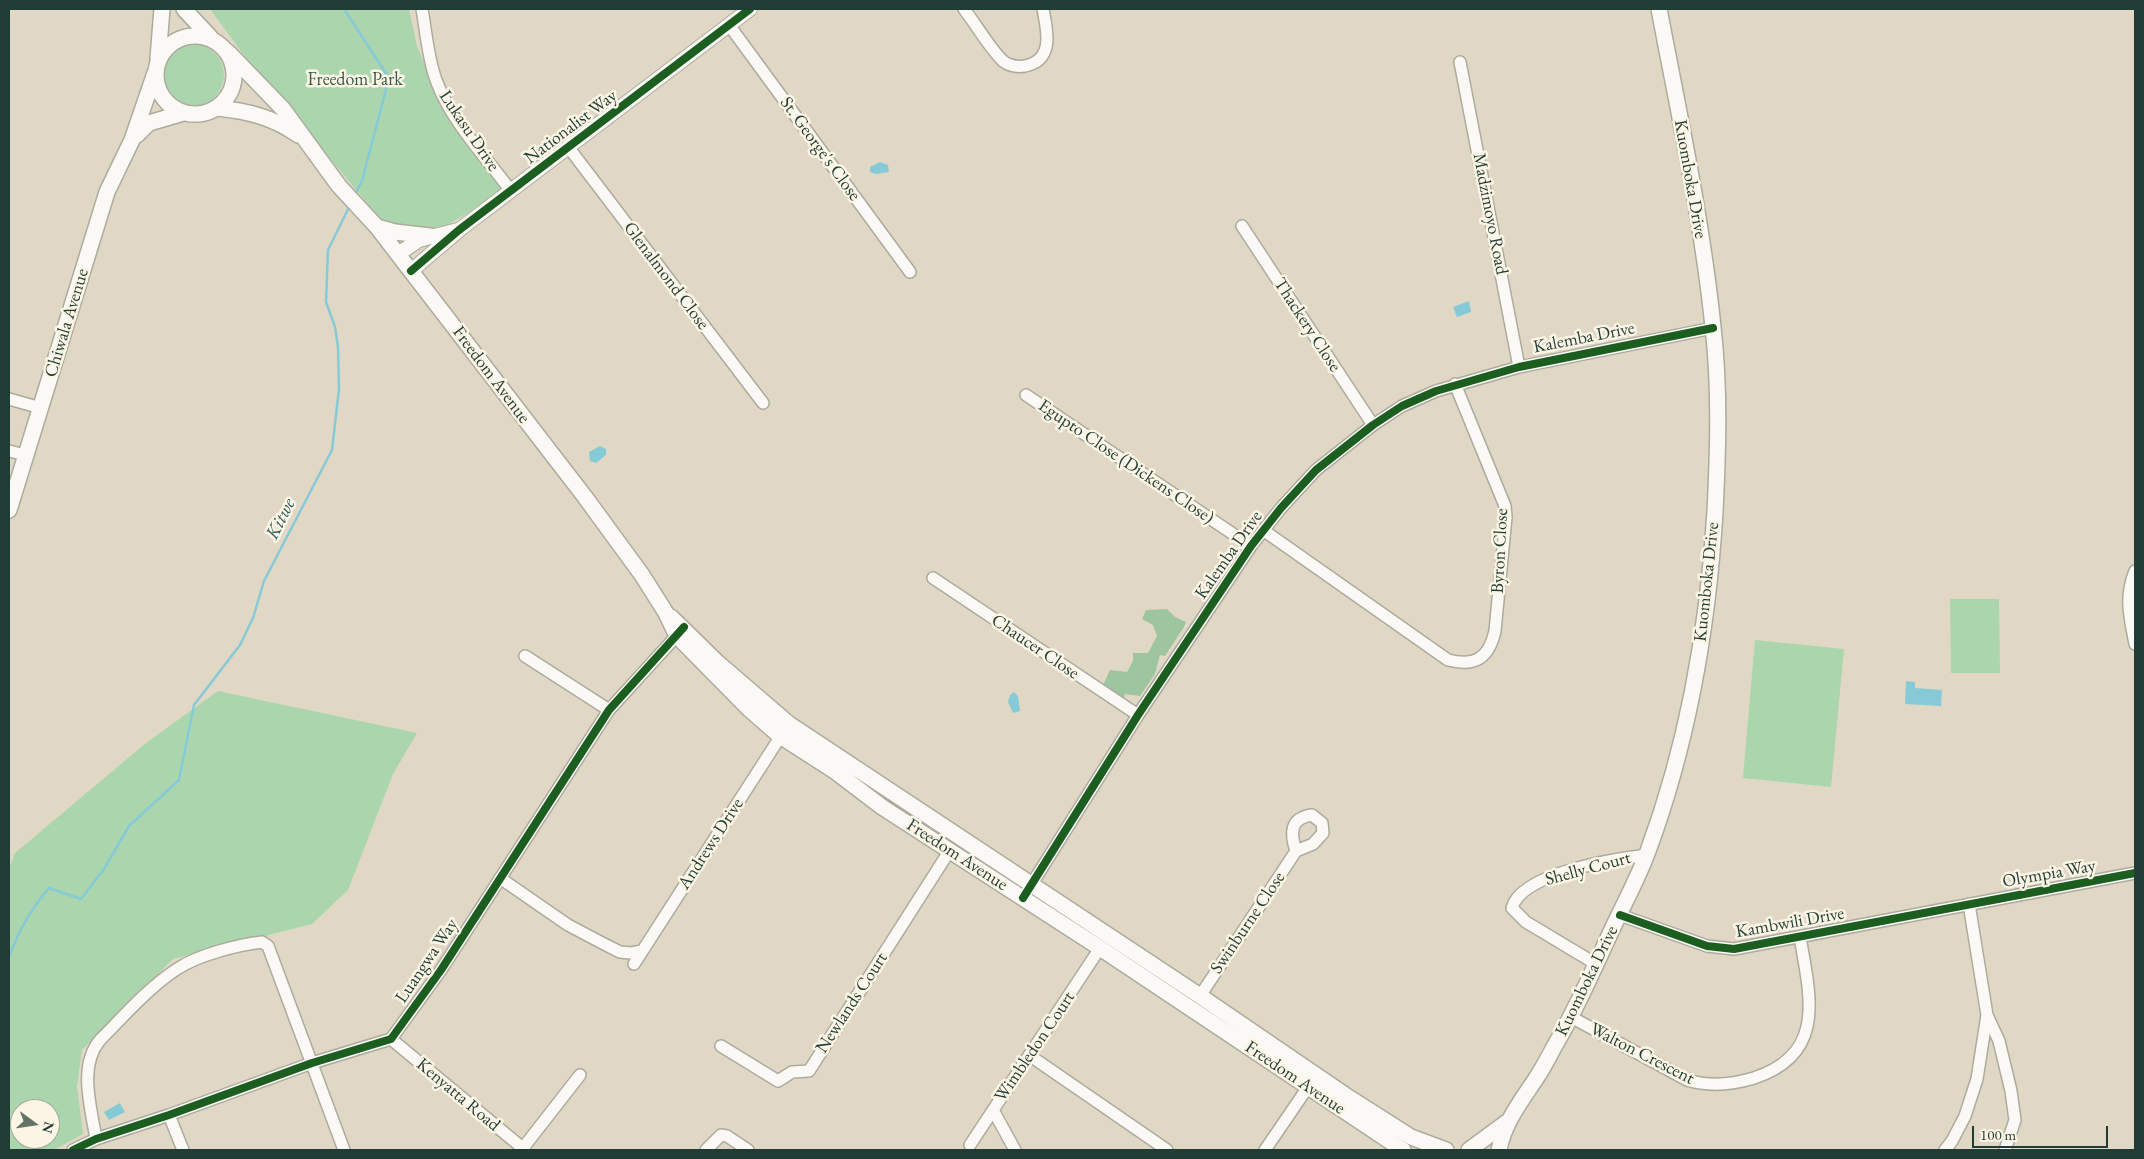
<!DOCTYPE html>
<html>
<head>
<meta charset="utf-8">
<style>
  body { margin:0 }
  #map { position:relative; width:2144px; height:1159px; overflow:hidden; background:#e0d8c5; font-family:"EB Garamond",serif }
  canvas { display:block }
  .frame { position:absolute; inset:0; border:10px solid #1f3d34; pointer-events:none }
  .north { position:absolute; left:10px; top:1099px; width:50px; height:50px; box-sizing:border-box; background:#fcf5e5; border:1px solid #a4ab9e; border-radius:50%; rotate:104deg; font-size:14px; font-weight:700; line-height:20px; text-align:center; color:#1f3d34 }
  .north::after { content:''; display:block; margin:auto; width:18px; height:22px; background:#637367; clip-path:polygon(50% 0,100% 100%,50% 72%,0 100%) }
  .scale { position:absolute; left:1972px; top:1126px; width:136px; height:22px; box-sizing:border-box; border:2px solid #1f3d34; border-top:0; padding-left:6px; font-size:15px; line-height:18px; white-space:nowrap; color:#1f3d34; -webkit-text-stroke:4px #fcf5e5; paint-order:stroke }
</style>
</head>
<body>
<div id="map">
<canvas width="2144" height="1159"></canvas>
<div class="frame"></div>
<div class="north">N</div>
<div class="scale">100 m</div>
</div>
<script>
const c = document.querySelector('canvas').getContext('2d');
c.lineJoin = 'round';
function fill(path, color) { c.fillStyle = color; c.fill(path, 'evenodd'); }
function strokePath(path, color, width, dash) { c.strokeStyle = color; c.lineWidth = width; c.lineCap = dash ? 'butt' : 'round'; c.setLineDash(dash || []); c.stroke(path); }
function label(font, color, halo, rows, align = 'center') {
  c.font = font + ' "EB Garamond",serif'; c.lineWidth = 5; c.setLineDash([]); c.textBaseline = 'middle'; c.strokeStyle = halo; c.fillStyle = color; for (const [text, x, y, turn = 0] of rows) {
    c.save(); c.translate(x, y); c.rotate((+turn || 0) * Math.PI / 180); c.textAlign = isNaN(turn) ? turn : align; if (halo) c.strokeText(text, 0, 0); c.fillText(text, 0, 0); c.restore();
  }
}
const green = new Path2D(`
  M210,9H409L417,46L449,121L503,191L441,229L383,222L246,58Z
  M162 75a31 31 0 1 1 62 0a31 31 0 1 1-62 0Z
  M1950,599H1999L2000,673H1951Z
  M1755,640L1844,649L1831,787L1743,778Z
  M218,691L417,733L393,774L348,890L312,924L173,959L82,1050L77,1087L83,1134L54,1150H9V869L15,853L146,743ZM20,1109H50V1139H20Z`);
const forest = new Path2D(`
  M1167,609L1175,617L1186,622L1184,627L1165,656L1160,655L1155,674L1140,696L1125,694L1123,701L1102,687L1110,670L1127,672L1133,661V653H1148L1157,636L1153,625L1142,619L1146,610Z`);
const water = new Path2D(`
  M880,162L888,165L889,172L876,174L870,172V167Z
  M1469,301L1471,312L1457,317L1453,307Z
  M600,446L606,449V455L596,463L590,461L589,452Z
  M1906,681L1915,682V688L1942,690L1941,706L1905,704Z
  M1014,692L1018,696L1020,711L1013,713L1008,702L1010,695Z
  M120,1103L125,1112L109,1120L104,1112Z`);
const stream = new Path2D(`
  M344,9L389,78L362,181L354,196
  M9,957C18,932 31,909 49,888L81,899L104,869L129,826L179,780L194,705L240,645L253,618L264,581L332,450L339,389L338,347L335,327L326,302L328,250L350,205`);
const minor = new Path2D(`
  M422,9C426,32 428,58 436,80C451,121 485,156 511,191
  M964,9C975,23 991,50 1003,61C1009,66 1018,67 1025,66C1055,60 1047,30 1043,9
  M729,25L910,272
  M1460,62L1519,367
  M569,148L763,403
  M1242,226L1373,425
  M1026,395L1251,546
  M9,399L41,408
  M9,451L25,455
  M1263,530L1448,660C1475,667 1489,658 1495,631L1506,517L1505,506L1455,384
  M2135,571C2124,598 2130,617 2135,644
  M933,578L1138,715
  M525,656L609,710
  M1312,815L1322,823L1323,833L1313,844L1296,851C1290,833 1290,818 1312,815Z
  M500,878L568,925L606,945L620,952L631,953L642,951
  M1023,898L1138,715L1251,546L1281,508L1316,470L1373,425L1402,406L1436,391L1519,367L1713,328
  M1620,915L1707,946L1734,949L2135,873
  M634,964L784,731
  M1596,964L1526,922L1512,908C1521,873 1615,859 1647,855
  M1200,996L1296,851
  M1987,1015L1999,1041L2011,1091L2015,1120L2005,1150
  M1571,1017L1687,1080C1710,1087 1731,1085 1754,1078C1827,1054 1810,996 1800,937
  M391,1039L525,1150
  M721,1046L778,1081L792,1072L809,1071L950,850
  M1029,1055L1167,1150
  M993,1110L1015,1150
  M169,1115L183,1150
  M96,1139C91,1107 78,1066 100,1040C124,1016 148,988 177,969C198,955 237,945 262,942L268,946L344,1150
  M970,1145L1100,948
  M523,1148L580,1075
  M73,1150L96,1139L169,1115L312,1063L391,1039L441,970L609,710L681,631
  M706,1150L721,1135L727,1136L748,1150
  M1265,1150L1308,1087
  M1945,1150L1952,1141L1965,1116L1977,1079L1987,1015L1969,904`);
const tertiary = new Path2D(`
  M398,254L419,240L458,230
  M411,271L459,230L750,9`);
const secondary = new Path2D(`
  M184,9L211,38
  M156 75a39 39 0 1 1 78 0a39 39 0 1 1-78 0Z
  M228,52L283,109L339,186L377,227L585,497L642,575L666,613L677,636L748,708L780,736L836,772L882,807L1100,948L1403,1150
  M158,58L162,9
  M217,108C247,111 273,117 298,135
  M137,135L149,123L183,113
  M377,227L395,232L430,236
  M9,510L107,192L132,140L155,73
  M671,617L718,663L789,724L1200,996L1345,1095L1411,1137L1446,1150
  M1469,1150L1507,1122
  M1499,1150C1504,1122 1522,1100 1537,1077C1545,1065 1551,1052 1558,1040C1577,1007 1592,973 1608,938C1621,909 1637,881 1648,851C1688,743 1708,628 1715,512C1718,450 1720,389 1713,327C1702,220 1679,114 1659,9`);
const cycleway = new Path2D(`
  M411,271L459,230L750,9
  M1023,898L1138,715L1251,546L1281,508L1316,470L1373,425L1402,406L1436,391L1519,367L1713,328
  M1620,915L1707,946L1734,949L2135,873
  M73,1150L96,1139L169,1115L312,1063L391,1039L441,970L609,710L684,627`);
const parkNames = [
  ["Freedom Park",355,80]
];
const streetNames = [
  ["Nationalist Way",571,127,-37],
  ["Lukasu Drive",469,131,56],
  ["St. George's Close",820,149,54],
  ["Kuomboka Drive",1690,179,80],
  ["Madzimoyo Road",1490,214,79],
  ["Glenalmond Close",666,276,53],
  ["Chiwala Avenue",67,323,-73],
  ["Thackery Close",1307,325,57],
  ["Kalemba Drive",1584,338,-11],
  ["Freedom Avenue",491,375,53],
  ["Egupto Close (Dickens Close)",1126,462,34],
  ["Byron Close",1500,551,-87],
  ["Kalemba Drive",1229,555,-55],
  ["Kuomboka Drive",1707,582,-84],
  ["Chaucer Close",1035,647,34],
  ["Andrews Drive",711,844,-57],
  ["Freedom Avenue",957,855,33],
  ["Shelly Court",1588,869,-15],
  ["Olympia Way",2049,874,-10],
  ["Swinburne Close",1248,923,-56],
  ["Kambwili Drive",1790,923,-10],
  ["Luangwa Way",427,961,-56],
  ["Kuomboka Drive",1587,981,-64],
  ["Newlands Court",852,1003,-57],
  ["Wimbledon Court",1035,1047,-56],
  ["Walton Crescent",1642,1054,27],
  ["Freedom Avenue",1295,1078,34],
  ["Kenyatta Road",458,1095,40]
];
const waterNames = [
  ["Kitwe",281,519,-63]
];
fill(green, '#abd6ad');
fill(forest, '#9dc5a0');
fill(water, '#87cad7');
strokePath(stream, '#87cad7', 2.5);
strokePath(minor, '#adab9e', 14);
strokePath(tertiary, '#adab9e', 16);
strokePath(secondary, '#adab9e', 18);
strokePath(minor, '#faf9f6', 11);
strokePath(tertiary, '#faf9f6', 14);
strokePath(secondary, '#faf9f6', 15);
strokePath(cycleway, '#1b5e20', 8);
label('18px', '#325b48', '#fcf5e5', parkNames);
label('18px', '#1f3d34', '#fcf5e5', streetNames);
label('italic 19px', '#305f5f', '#fcf5e5', waterNames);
</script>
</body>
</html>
